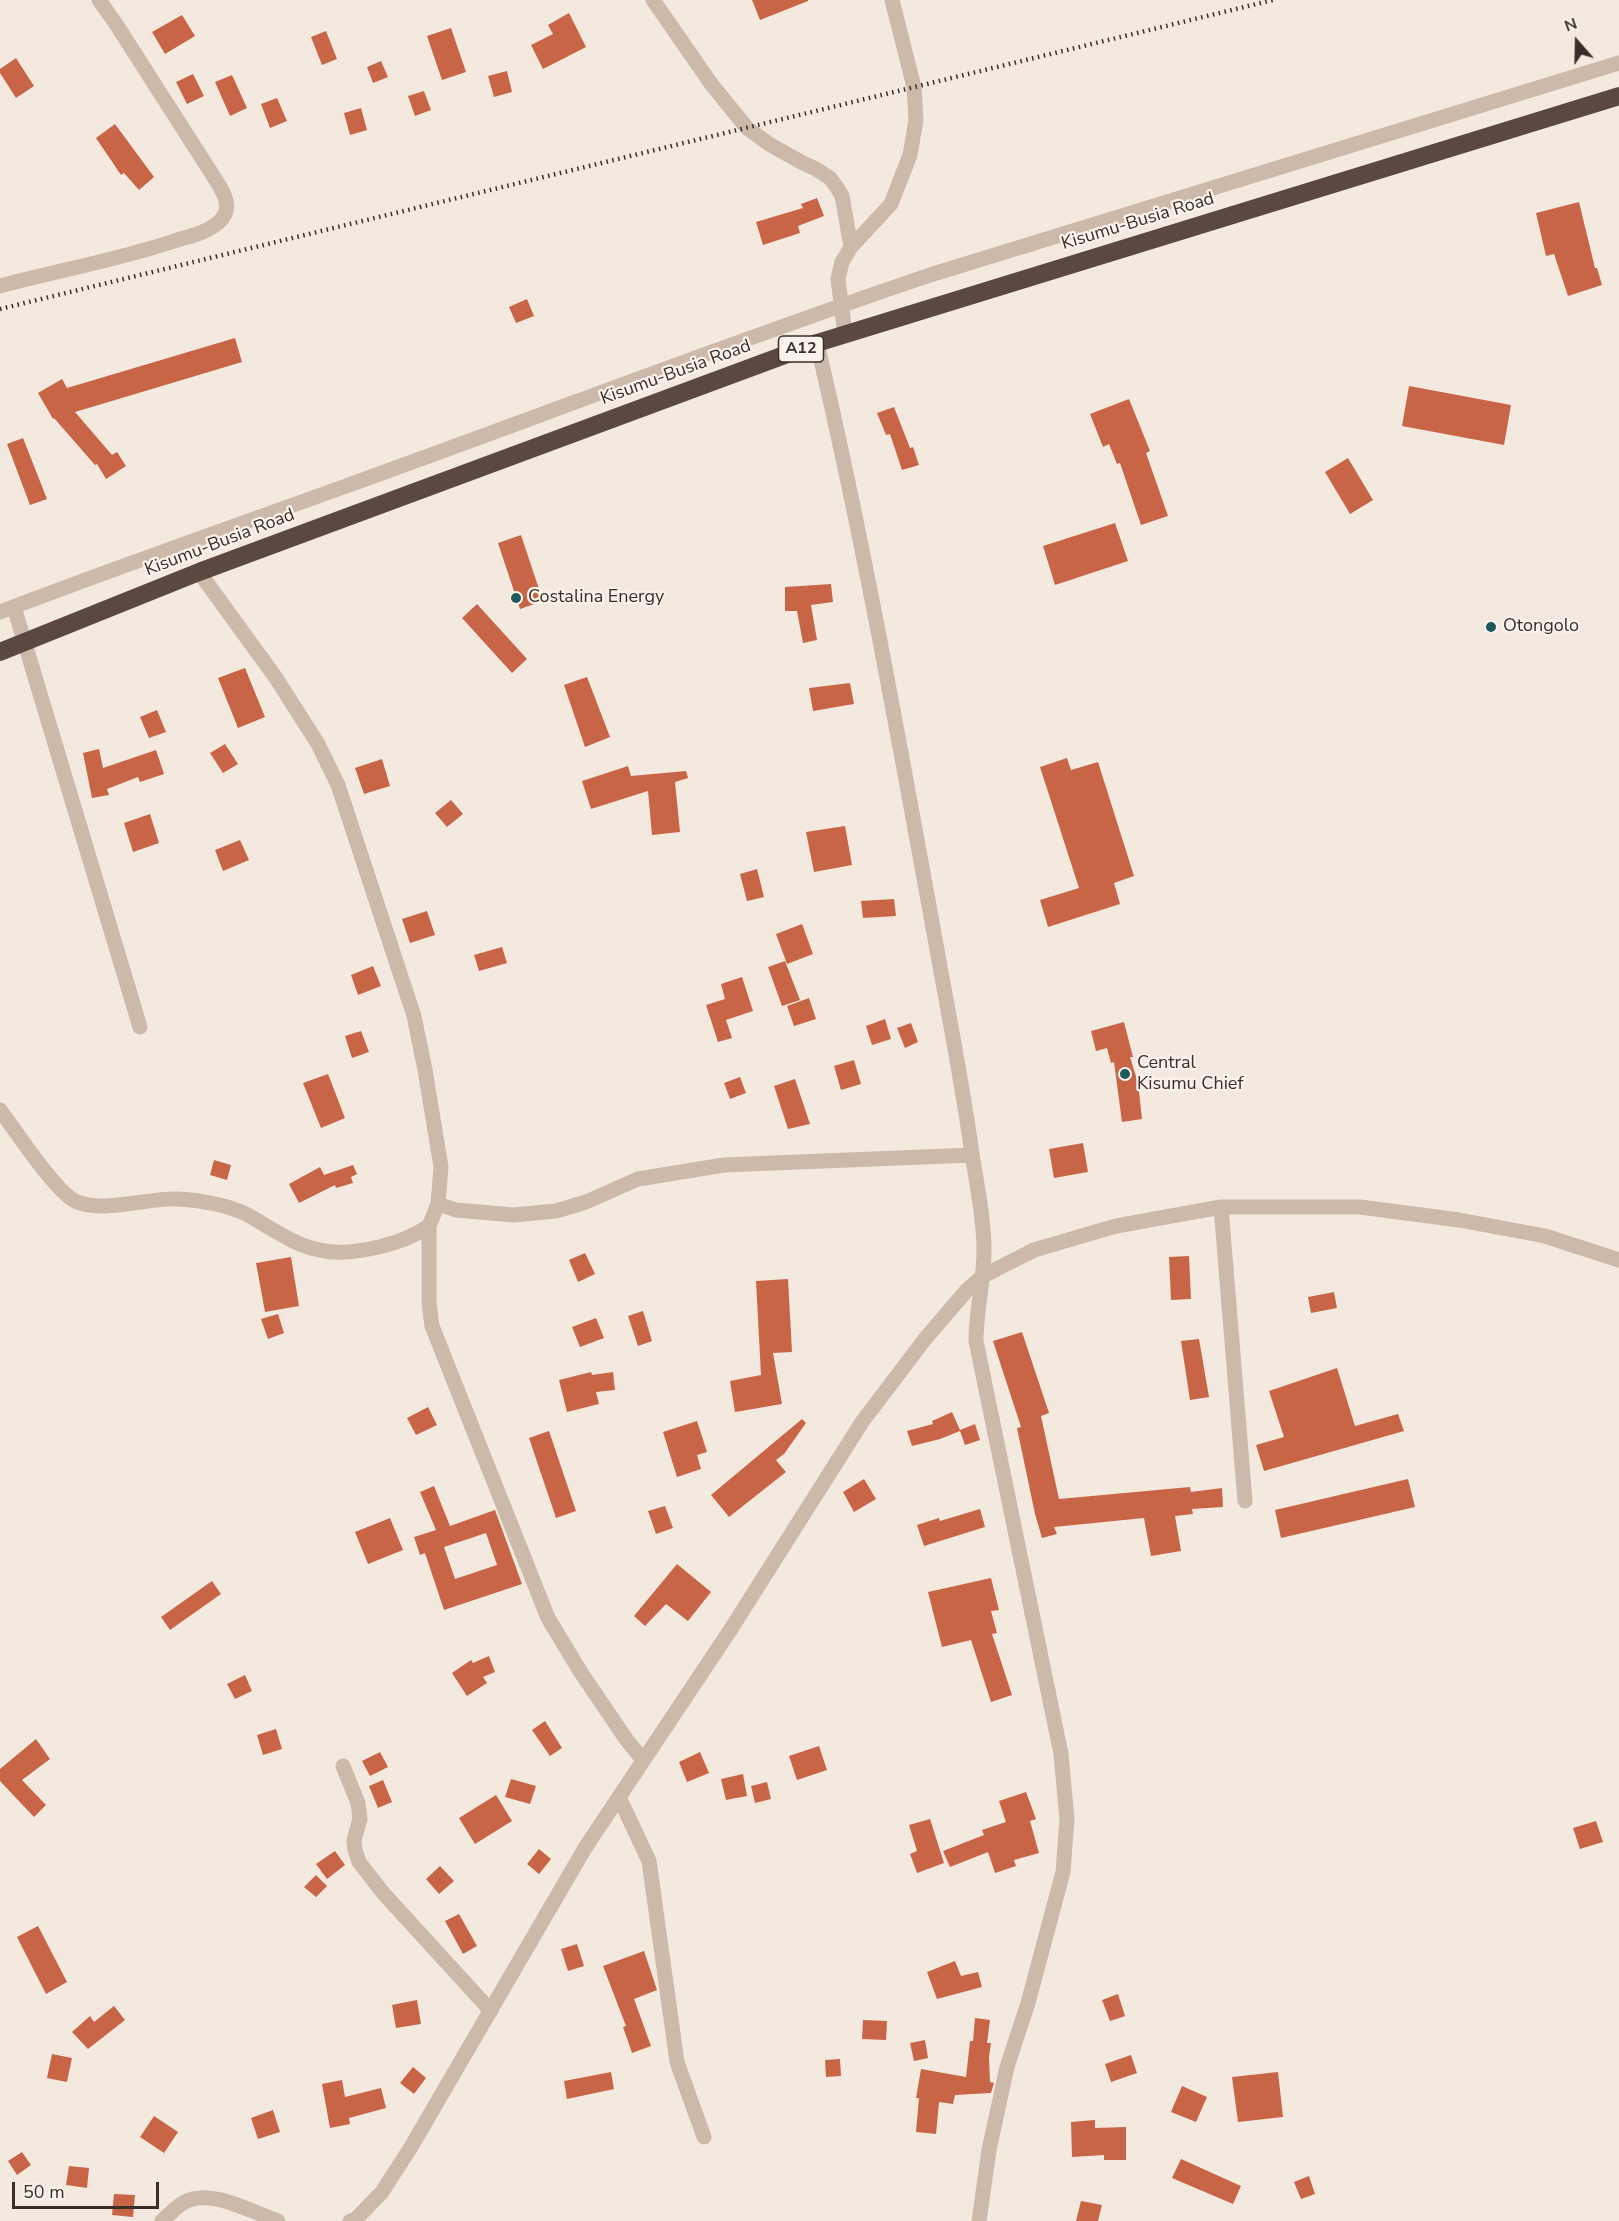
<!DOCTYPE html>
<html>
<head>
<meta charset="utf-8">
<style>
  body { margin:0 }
  #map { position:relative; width:1619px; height:2221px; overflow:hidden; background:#f3e9df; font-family:"Nunito Sans",sans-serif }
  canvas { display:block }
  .north { position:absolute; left:1547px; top:12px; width:60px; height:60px; -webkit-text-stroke:4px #fbf3eb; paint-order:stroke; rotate:340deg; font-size:16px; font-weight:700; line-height:24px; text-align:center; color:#392e2a }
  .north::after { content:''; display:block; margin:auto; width:21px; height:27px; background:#392e2a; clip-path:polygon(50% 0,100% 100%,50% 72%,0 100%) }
  .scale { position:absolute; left:12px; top:2182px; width:147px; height:27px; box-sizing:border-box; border:3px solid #392e2a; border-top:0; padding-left:8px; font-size:18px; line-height:21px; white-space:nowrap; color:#392e2a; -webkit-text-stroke:4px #fbf3eb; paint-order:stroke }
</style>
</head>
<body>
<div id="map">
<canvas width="1619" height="2221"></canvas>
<div class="north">N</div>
<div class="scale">50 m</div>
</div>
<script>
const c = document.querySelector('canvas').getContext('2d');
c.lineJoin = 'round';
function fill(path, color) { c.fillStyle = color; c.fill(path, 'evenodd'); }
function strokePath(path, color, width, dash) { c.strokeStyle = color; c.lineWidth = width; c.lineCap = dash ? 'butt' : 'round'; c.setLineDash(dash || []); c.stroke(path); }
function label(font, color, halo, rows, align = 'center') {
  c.font = font + ' "Nunito Sans",sans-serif'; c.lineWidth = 4.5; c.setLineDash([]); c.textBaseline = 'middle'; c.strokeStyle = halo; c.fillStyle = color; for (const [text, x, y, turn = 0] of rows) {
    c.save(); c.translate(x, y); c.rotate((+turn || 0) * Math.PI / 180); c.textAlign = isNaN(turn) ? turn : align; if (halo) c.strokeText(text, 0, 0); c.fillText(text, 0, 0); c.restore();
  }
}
const building = new Path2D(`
  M752,0H808V1L760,20Z
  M569,13L586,47L543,69L531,45L553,34L548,25Z
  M182,15L195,36L165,54L152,32Z
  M451,28L466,72L442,80L427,36Z
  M326,31L337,59L322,65L311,37Z
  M16,58L34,86L16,98L0,73V69Z
  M381,61L388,77L373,83L367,67Z
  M507,71L512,92L494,97L488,76Z
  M193,74L204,96L187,104L176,82Z
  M232,75L247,108L230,116L215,82Z
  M424,91L431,110L415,116L408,96Z
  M277,98L287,121L270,128L261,104Z
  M361,108L367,130L350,135L344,113Z
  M115,124L154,177L139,190L124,173L121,175L96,138Z
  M817,198L824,216L798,226L800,233L763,245L756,222L803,208L801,204Z
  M1579,202L1595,268H1597L1602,285L1568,296L1554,254L1546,256L1536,213Z
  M527,299L534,316L516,323L509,307Z
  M235,338L242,362L75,412L112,455L117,452L126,466L106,479L97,464L95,465L54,418L53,419L38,393L62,379L67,388Z
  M1409,386L1511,405L1504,445L1402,426Z
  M1129,399L1150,451L1146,453L1168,516L1141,525L1120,463L1117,464L1109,444L1103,447L1090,414Z
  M894,407L910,448L913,447L919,465L902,470L890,434L886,435L877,413Z
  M23,438L47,499L30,505L7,444Z
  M1348,458L1373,500L1350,514L1325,472Z
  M1115,523L1128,561L1055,585L1043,546Z
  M521,535L543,601L520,609L498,543Z
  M831,584L833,602L811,605L817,640L803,643L797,611H785V587Z
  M477,604L527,659L512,673L462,618Z
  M245,668L265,717L238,728L218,678Z
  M587,677L610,737L585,747L564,685Z
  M850,683L854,704L813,711L809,688Z
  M157,710L166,732L149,738L140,717Z
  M225,744L238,764L223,773L210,753Z
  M99,749L103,768L156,750L164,774L140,782L138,777L107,789L109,795L92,798L83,753Z
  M1067,758L1071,770L1098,762L1134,876L1114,883L1120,904L1048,927L1040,900L1079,888L1040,767Z
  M382,759L390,786L364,794L355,768Z
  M628,766L631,776L686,771L688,778L675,782L680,832L652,835L648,791L591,809L582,781Z
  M451,800L463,814L447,827L435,813Z
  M150,814L159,843L133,852L124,823Z
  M845,826L852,865L814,872L806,832Z
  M240,840L249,860L223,871L215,850Z
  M757,869L764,897L747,901L740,874Z
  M894,899L896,916L863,918L861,901Z
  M427,911L435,935L410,943L402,919Z
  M802,924L813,954L787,964L776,934Z
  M502,947L507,963L479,971L474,955Z
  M785,961L800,1000L782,1006L768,967Z
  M373,966L381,986L358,995L351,975Z
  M742,977L753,1011L726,1020L732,1038L718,1042L706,1005L725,999L721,984Z
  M809,998L816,1019L794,1026L787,1006Z
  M885,1019L891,1039L872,1045L866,1026Z
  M1124,1022L1133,1057H1130L1138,1083L1142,1119L1122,1122L1114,1062L1111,1063L1107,1048L1096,1051L1091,1031Z
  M911,1023L918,1042L905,1048L897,1028Z
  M361,1031L369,1052L352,1058L345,1036Z
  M854,1060L861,1084L841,1090L834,1066Z
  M328,1074L345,1118L321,1128L303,1083Z
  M740,1077L746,1093L730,1099L724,1083Z
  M795,1079L810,1124L788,1129L774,1086Z
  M1083,1143L1088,1172L1054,1178L1049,1149Z
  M214,1160L231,1165L227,1180L210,1175Z
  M353,1165L357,1174L351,1177L353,1183L336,1188L335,1185L299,1203L289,1184L320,1167L324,1175Z
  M585,1253L595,1274L578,1282L569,1260Z
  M1189,1256L1191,1299L1171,1300L1169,1257Z
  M291,1257L299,1306L265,1312L256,1263Z
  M788,1279L792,1352L773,1353L782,1404L735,1412L730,1381L761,1375L756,1281Z
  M1334,1292L1337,1308L1311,1313L1308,1297Z
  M643,1311L652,1341L638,1346L628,1316Z
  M278,1314L284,1333L268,1339L261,1319Z
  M596,1318L604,1338L580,1347L572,1327Z
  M1022,1332L1049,1413L1041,1416L1059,1499L1190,1487L1191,1492L1222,1488L1223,1507L1192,1509L1193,1514L1175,1516L1181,1551L1151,1556L1144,1518L1054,1527L1057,1534L1042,1538L1035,1514L1017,1428L1021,1427L993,1341Z
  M1199,1339L1209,1397L1190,1400L1181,1341Z
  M1337,1368L1355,1426L1398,1414L1404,1431L1264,1471L1256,1445L1284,1437L1269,1391Z
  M591,1372L592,1375L613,1372L615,1390L596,1392L599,1404L567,1412L559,1380Z
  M428,1407L437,1425L416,1435L407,1418Z
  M952,1412L960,1430L975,1424L980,1440L965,1445L960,1431L940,1439L912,1446L907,1431L933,1424L932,1421Z
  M802,1419L806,1423L784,1454L776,1460L786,1472L729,1517L711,1495Z
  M697,1421L707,1452L697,1455L701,1469L677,1477L663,1432Z
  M549,1431L576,1511L556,1518L529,1438Z
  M864,1479L876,1499L854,1512L843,1492Z
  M1408,1479L1415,1507L1281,1538L1275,1510Z
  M434,1486L450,1526L495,1510L522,1584L444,1610L425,1553L420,1555L414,1537L436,1530L420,1492ZM486,1533L497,1565L455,1579L444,1547Z
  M665,1506L673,1528L656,1534L648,1511Z
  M980,1509L985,1527L924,1546L917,1525L939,1518L940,1521Z
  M390,1518L403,1550L368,1564L355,1532Z
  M677,1564L711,1592L688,1621L666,1604L645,1626L634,1616Z
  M991,1578L999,1610L991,1611L997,1633L992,1634L1012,1695L991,1702L971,1640L942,1647L928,1592Z
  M212,1581L221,1594L170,1630L161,1617Z
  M489,1656L495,1672L483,1677L487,1683L467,1696L452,1673L471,1660L473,1663Z
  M245,1675L252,1691L235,1699L227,1684Z
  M545,1721L562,1748L550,1756L532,1730Z
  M276,1729L282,1749L263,1755L257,1735Z
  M36,1739L50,1759L22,1780L46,1805L34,1817L0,1781V1769Z
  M819,1746L827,1770L797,1780L789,1756Z
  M380,1752L388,1767L370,1776L362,1761Z
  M700,1752L709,1773L687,1782L679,1762Z
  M743,1774L747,1796L726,1800L721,1779Z
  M511,1779L536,1786L530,1804L505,1797Z
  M383,1780L392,1802L378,1808L369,1786Z
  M767,1782L771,1799L755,1803L751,1786Z
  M1026,1792L1036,1819L1030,1821L1039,1853L1014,1860L1016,1866L995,1873L988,1852L950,1867L943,1851L984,1835L982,1830L1006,1822L999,1801Z
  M496,1795L512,1821L475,1844L459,1818Z
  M930,1819L944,1863L917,1873L910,1854L917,1851L909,1825Z
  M1596,1821L1603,1842L1580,1849L1573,1828Z
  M539,1849L551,1859L539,1874L527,1864Z
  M335,1851L345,1865L327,1879L316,1864Z
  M440,1866L454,1881L439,1894L426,1879Z
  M316,1875L327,1886L316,1897L304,1887Z
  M459,1914L477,1946L463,1954L445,1921Z
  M38,1926L67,1982L46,1994L17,1937Z
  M577,1944L584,1966L568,1971L561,1949Z
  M644,1951L657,1990L634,1999L651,2046L632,2053L623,2027L626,2026L603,1966Z
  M955,1961L961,1976L978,1972L982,1987L937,1999L927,1972Z
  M1118,1994L1125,2016L1110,2021L1102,2000Z
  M417,2000L421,2024L396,2028L392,2005Z
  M114,2006L125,2020L88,2049L72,2032L90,2016L94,2022Z
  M975,2018L990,2020L987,2043H991L989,2057L990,2082L994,2083L991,2093L955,2095L953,2104L939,2102L936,2134L916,2132L919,2098H916L921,2069L966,2077L970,2041H973Z
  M863,2020L887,2021L886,2040L862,2039Z
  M925,2040L928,2058L914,2061L910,2043Z
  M52,2054L72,2058L67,2082L47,2078Z
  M1131,2055L1137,2073L1111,2082L1105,2064Z
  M840,2059L841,2076L826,2077L825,2060Z
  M413,2067L426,2078L414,2094L400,2083Z
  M611,2072L614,2089L567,2099L564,2081Z
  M1278,2072L1283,2117L1238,2122L1232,2077Z
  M342,2080L345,2097L381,2088L386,2108L349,2118L350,2124L330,2128L322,2084Z
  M1182,2086L1207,2097L1196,2122L1171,2112Z
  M273,2110L280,2132L258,2139L251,2118Z
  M154,2116L178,2132L164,2153L140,2137Z
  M1095,2120V2128L1126,2127V2160H1104V2155L1072,2157L1071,2122Z
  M22,2152L31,2165L17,2175L8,2161Z
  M1181,2159L1241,2186L1233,2204L1172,2178Z
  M69,2166L89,2168L87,2188L66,2185Z
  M1309,2176L1315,2194L1301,2199L1294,2182Z
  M114,2194L135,2195L133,2217L112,2215Z
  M1081,2201L1102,2205L1098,2221H1076Z`);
const minor = new Path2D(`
  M653,0L712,85L747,128L769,144L801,162L816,169L830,178L836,186L842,196L851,247
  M0,286C59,270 119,260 177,240C191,236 208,232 219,222C232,210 226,197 219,185L116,24L99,0
  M845,334L838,279L842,262L851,247L891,204L910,155L916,120L914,87L892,0
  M817,343C863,538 898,736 934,933C947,1007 962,1080 972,1154C977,1186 984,1218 984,1250C984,1281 976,1311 976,1341L1061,1754L1067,1819L1063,1872L1028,2003L1007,2067L989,2150L979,2221
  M199,572L276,678L318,744L338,785L414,1016L425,1070L441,1167L438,1204L429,1226V1303L432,1326L548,1618L580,1671L626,1739L643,1760
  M14,607L140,1027
  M0,612C115,568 230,528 346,486C541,416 734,341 930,275L1619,63
  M0,1110C16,1131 55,1191 75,1201C101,1214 151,1197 179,1199C200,1200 227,1205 246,1214C270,1227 293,1245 320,1250C339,1255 360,1251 379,1247C398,1242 413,1237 429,1226
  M438,1204L456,1210L514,1215L556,1211L586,1202L638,1179L724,1165L972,1155
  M1221,1207L1245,1501
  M343,1766L358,1803L360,1819L354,1840L355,1850L359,1862L384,1894L491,2011
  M619,1797L649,1861L677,2062L704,2137
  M162,2221C169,2215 176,2207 183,2203C210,2187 251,2212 278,2221
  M350,2221L356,2219L382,2192L411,2147L585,1848L731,1629L862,1422L925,1339L967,1290L983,1276L1034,1250L1116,1226L1221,1207H1360L1459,1220L1545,1236L1619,1260`);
const highway = new Path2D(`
  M0,652L199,572L817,343L1619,96`);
const rail = new Path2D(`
  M0,309L1273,0`);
const markers = [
  [516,598,6,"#1d595d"],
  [1491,627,6,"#1d595d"],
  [1125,1074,6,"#1d595d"]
];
const shields = [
  [801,349,45]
];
const shieldNames = [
  ["A12",801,349]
];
const streetNames = [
  ["Kisumu-Busia Road",1138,222,-17],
  ["Kisumu-Busia Road",676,373,-20],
  ["Kisumu-Busia Road",220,543,-21]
];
const poiNames = [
  ["Costalina Energy",528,598],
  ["Otongolo",1503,627],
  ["Central",1137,1064],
  ["Kisumu Chief",1137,1085]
];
fill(building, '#c96547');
strokePath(minor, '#ccb9aa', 15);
strokePath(highway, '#5b4840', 18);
strokePath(rail, '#392e2a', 4.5, [1.5, 4.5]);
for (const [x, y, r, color] of markers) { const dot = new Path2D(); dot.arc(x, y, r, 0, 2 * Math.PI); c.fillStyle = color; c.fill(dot); strokePath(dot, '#fbf3eb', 2); }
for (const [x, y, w] of shields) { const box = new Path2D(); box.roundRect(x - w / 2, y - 13, w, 26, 4.5); c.fillStyle = '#fbf3eb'; c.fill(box); strokePath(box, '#392e2a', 1.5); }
label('bold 16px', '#392e2a', null, shieldNames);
label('18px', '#392e2a', '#fbf3eb', streetNames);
label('18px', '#392e2a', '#fbf3eb', poiNames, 'left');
</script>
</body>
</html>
